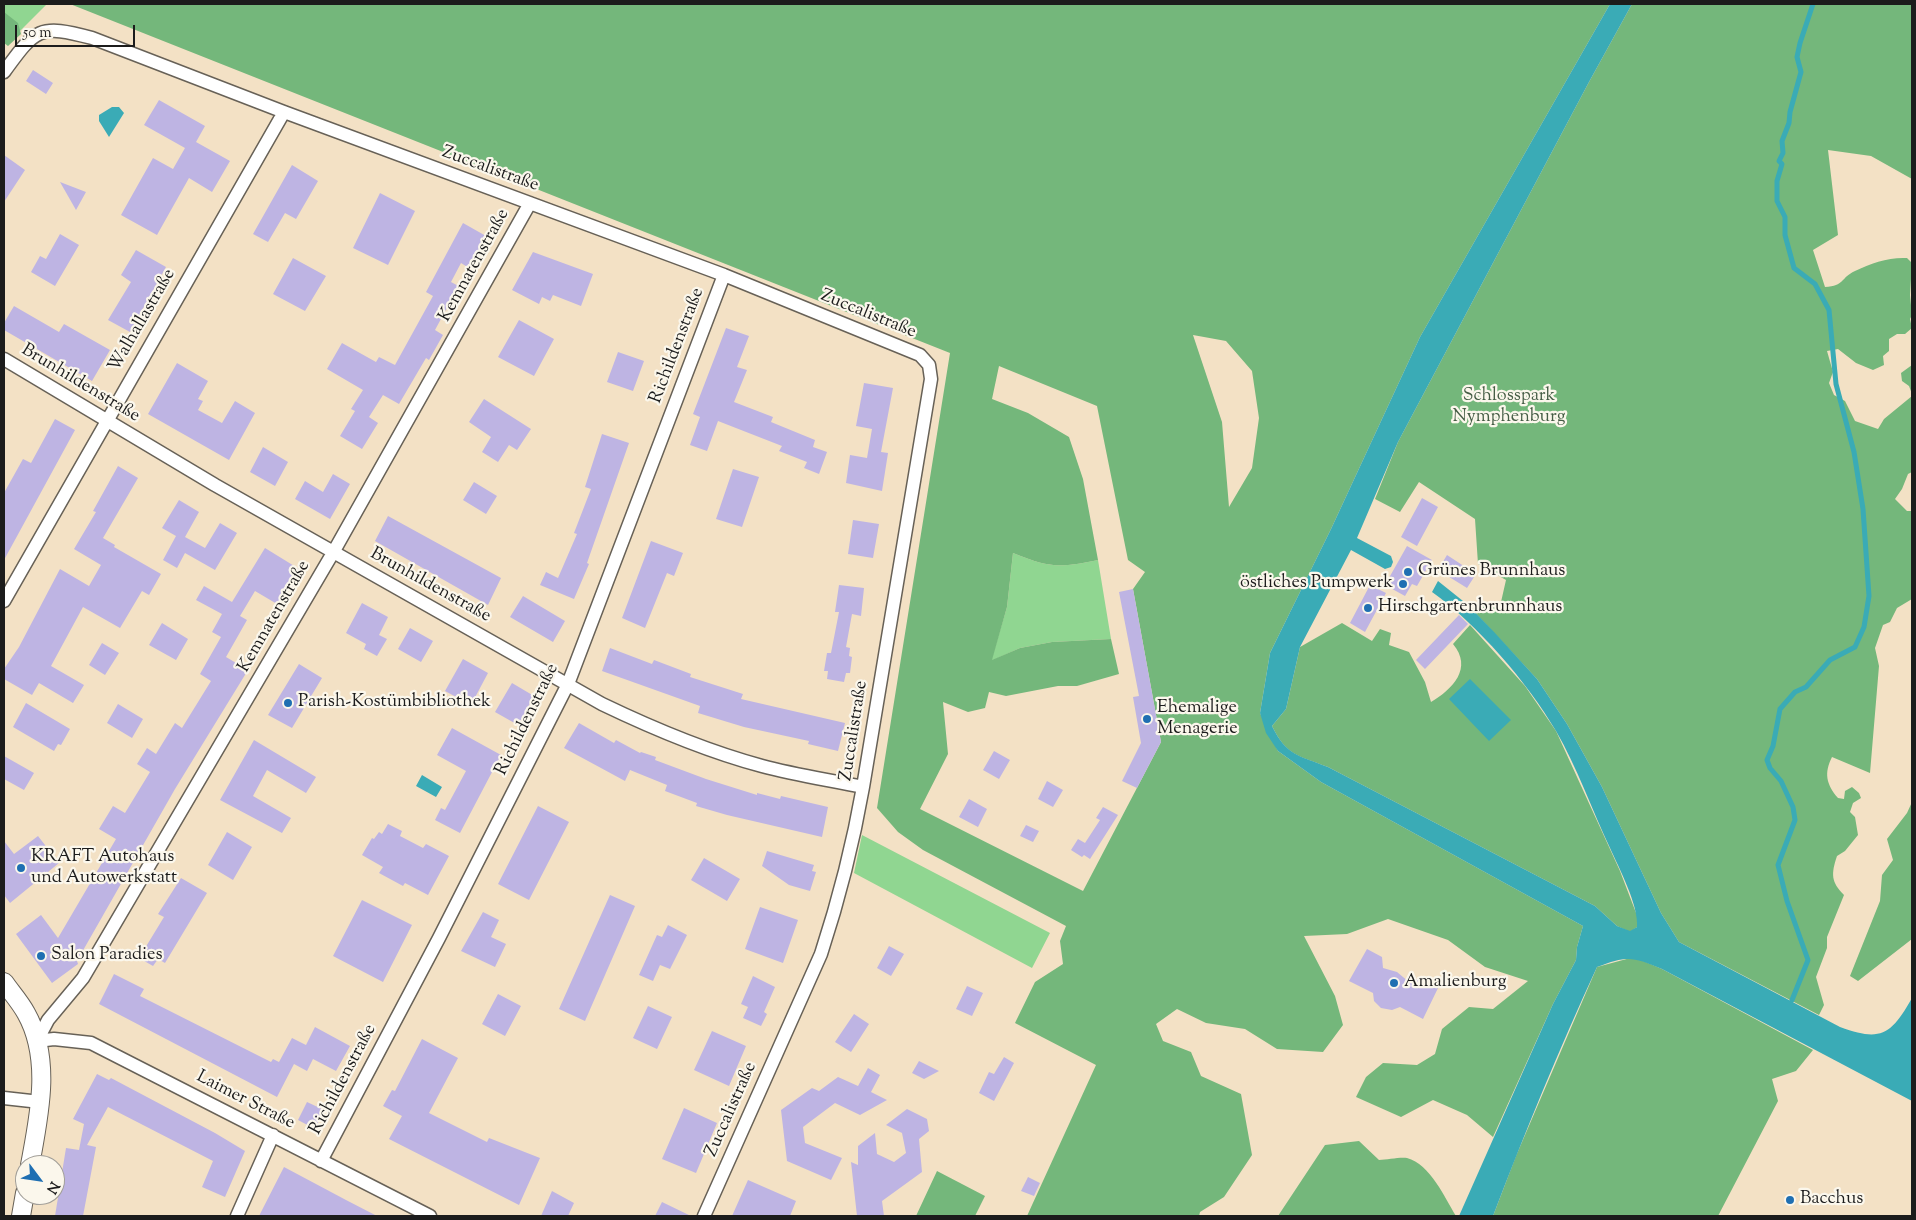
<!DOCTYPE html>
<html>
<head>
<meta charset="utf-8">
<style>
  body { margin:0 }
  #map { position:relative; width:1916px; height:1220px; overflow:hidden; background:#f3e1c5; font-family:"Sorts Mill Goudy",serif }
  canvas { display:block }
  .frame { position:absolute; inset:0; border:5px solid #1c1c1c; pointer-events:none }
  .north { position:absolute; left:15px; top:1155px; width:50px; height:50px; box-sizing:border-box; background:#fbf7ec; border:1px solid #a29f99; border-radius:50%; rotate:121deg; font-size:14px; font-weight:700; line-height:20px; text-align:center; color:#1c1c1c }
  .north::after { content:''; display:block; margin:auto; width:18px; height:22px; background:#1f6fb2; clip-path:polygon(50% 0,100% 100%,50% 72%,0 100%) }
  .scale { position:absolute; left:15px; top:25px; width:120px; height:22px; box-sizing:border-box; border:2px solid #1c1c1c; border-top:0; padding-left:6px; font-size:15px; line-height:18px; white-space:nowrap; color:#1c1c1c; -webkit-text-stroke:4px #fbf7ec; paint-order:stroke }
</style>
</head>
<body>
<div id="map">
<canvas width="1916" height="1220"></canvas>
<div class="frame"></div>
<div class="north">N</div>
<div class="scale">50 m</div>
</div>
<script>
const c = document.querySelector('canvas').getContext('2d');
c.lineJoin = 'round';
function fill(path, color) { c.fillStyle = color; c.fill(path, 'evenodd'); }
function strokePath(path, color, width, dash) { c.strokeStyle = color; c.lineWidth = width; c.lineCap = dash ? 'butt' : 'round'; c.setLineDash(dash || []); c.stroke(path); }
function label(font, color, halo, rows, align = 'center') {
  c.font = font + ' "Sorts Mill Goudy",serif'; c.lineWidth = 4.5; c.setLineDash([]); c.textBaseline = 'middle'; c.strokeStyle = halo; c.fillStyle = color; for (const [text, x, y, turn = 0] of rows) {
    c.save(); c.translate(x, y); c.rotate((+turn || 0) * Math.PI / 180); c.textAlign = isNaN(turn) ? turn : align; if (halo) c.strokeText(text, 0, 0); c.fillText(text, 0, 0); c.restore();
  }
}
const green = new Path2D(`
  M4,4H47L10,41L4,37Z
  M1013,553C1050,568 1059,568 1098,560L1111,639L1052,642L1020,648L991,661L1007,607Z
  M862,835L1050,933L1032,968L854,873Z`);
const forest = new Path2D(`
  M70,4H1610L1420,337L1331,529L1270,653L1260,713L1278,751L1321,782L1583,926L1577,947L1576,960L1553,1004L1493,1137L1467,1115L1433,1100L1401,1117L1356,1097L1366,1077L1383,1063L1417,1065L1435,1054L1442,1029L1469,1007L1493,1009L1528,981L1485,967L1448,940L1388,919L1347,934L1304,936L1335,996L1343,1025L1323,1052L1277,1049L1245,1029L1206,1023L1177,1009L1156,1024L1163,1041L1191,1052L1201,1076L1241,1094L1252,1155L1224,1197L1200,1212L1199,1216H1027L1096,1065L1015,1023L1035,982L1063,964L1060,941L1066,926L923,850L898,832L877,808L950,353ZM1193,335L1226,341L1252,371L1259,418L1252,468L1229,507L1222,422ZM999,366L1097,406L1128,560L1145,572L1133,589L1161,742L1083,891L920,809L948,754L943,702L968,712L985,708L989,692L1006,696L1058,686H1077L1119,674L1111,639L1052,642L1020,648L992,660L1007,607L1013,553C1050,568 1059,568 1098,560L1083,479L1069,437L1028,413L992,399Z
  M1632,4H1912V179L1871,156L1828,150L1838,235L1813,250L1825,287C1845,286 1840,278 1855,271C1871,263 1889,257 1907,258L1912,263L1910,295L1912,315L1910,319L1912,328L1905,334H1897L1889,339V351L1883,356L1884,365L1873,370L1856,363L1838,349L1827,351L1833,372L1829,383L1834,395L1845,401L1855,421L1878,429L1884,419L1912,396V472L1908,474L1902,489L1895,499L1907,511H1912V599L1897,608L1890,622L1883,625L1875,648L1879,666L1870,773L1832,757C1824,773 1826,784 1838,798L1844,799L1845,791L1852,787L1859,793L1861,798L1853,803L1850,812L1855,817L1858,835L1845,851L1837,856C1831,874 1831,882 1844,895L1827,937V948L1816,977L1824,1005L1819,1015L1679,942L1661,913L1602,787L1567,724L1537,679L1468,605L1501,602L1506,580L1478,564L1475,519L1419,482L1400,512L1375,499L1398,442L1589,82Z
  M4,12L18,23L21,34L8,46L4,43Z
  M1912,365V394L1909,386L1902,381L1901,373Z
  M1342,623L1372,641L1380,629L1391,633L1389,645L1409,652L1425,682L1431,702C1453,689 1473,668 1453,644L1470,625L1525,686L1556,731L1620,871L1638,918L1637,927L1630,932L1617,926L1595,906L1328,767C1297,755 1287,756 1272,726L1286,709L1300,647Z
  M1912,802V939L1858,981L1850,976L1880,901L1882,875L1893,860L1887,839L1907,813Z
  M1634,957L1662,969L1813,1050L1796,1071L1772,1079L1778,1101L1718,1216H1493L1516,1156L1597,967Z
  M1359,1141L1379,1160C1387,1160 1399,1157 1407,1158C1430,1164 1445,1198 1456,1216H1278L1325,1145Z
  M937,1171L985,1196L975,1216H916Z`);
const water = new Path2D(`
  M1610,4H1632L1589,82L1398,442L1357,538L1391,556L1393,562L1391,567L1385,569L1351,550L1300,647L1286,709L1272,726C1287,756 1298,755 1328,767L1595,906L1617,926L1630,931L1637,927C1639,906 1619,868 1610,848C1592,810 1577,767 1556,731C1528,683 1477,624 1432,592L1438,581L1468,605L1495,633L1537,679L1567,724L1602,787L1661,913L1679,942L1840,1027C1881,1042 1891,1035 1912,998V1101L1662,969C1633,957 1628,955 1597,967C1559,1049 1525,1132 1493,1216H1459L1553,1004L1576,960L1577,947L1583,926L1321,782L1278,751L1266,733L1260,713L1270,653L1331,529L1420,337Z
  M112,107H119L124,113L109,137L99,121V115Z
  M1470,679L1511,720L1489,741L1449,699Z
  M422,775L442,787L436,797L416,786Z`);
const stream = new Path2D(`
  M1792,1000L1808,960L1787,901L1778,865L1795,820L1793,807L1781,781L1770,768L1767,760L1773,746L1780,709L1795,692L1806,687L1830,660L1855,647L1864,627L1869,596L1863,509L1854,452L1836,384L1829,310L1815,284L1794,268L1785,235V217L1777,201V181L1782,164L1779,161L1783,153L1782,141L1789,123L1790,112L1801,72L1797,57L1800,43L1813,4`);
const building = new Path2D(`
  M33,70L53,83L46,94L26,81Z
  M159,100L205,126L196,142L230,161L212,192L189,178L157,235L121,215L153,158L173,169L185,148L144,125Z
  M4,155L25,170L4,202Z
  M292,165L318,181L296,219L285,213L268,242L253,234Z
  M60,182L86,192L76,210Z
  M380,193L415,211L388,265L353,248Z
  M463,223L486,236L469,268L461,263L451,282L466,290L456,308L449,304L435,330L443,335L429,360L426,358L399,404L383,395L369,417L378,423L362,449L340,436L355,411L351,409L363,390L327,369L342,343L376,362L379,357L395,365L433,296L426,292Z
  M60,234L79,245L55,286L31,272L40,256L46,259Z
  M136,250L166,267L130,332L108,320L131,282L121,275Z
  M533,252L593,274L581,306L553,295L550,301L542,297L539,304L512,290Z
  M293,258L326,276L305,311L273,294Z
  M14,306L59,332L64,324L110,350L92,381L4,330V323Z
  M519,320L554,339L534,376L498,357Z
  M726,328L749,336L737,367L747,370L734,402L773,417L771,422L815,440L813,447L827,452L819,474L804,468L807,462L779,451L782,446L718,421L707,451L690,445L700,417L693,414Z
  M618,352L644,361L633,391L607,382Z
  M177,363L208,381L198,399L203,401L198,410L222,423L235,401L255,413L229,460L148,414Z
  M864,383L893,388L881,452L888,453L882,491L846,483L850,455L867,458L872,429L856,426Z
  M484,399L531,429L517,450L509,445L498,462L482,452L491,437L469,422Z
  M55,419L75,430L4,560V493L23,459L31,463Z
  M602,434L629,443L587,563L589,564L574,599L540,585L546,572L558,578L577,534L574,533L591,489L585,487Z
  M263,447L288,462L275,486L250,472Z
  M118,466L138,478L103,538L115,545L114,547L161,574L149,595L142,591L120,628L83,607L51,666L84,685L73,703L39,683L32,695L4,679V669L19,647L60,569L89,586L101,565L74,549L96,512L93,511Z
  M733,469L759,477L742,527L716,519Z
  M333,474L350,484L330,519L295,499L305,481L323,492Z
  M474,482L497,496L486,514L463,500Z
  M1422,498L1438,507L1417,546L1401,537Z
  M179,500L199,512L185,537L205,548L220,523L237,533L215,570L185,553L177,568L163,560L176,536L162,528Z
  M388,516L501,578L488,605L375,541Z
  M853,520L879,524L873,558L848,554Z
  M651,541L683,553L674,576L667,573L645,628L622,618Z
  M1407,546L1432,560L1417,586L1412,584L1405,596L1385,585Z
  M265,548L304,572L293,590L288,587L277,604L255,591L240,616L247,620L226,657L248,670L175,789L77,961L78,964L52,983L16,934L41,915L58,938L116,839L99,829L113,806L125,813L150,772L137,764L147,748L156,754L175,723L182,728L211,681L200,674L221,637L212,632L222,614L196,600L204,586L232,602Z
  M1447,555L1476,574L1467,588L1438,570Z
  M839,585L864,588L861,616L852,614L846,647L850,648L849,656L852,657L850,673H846L844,682L827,679L828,671H824L827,653H831L839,612H835Z
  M1370,585L1386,593L1365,632L1350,623Z
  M1133,589L1161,742L1137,788L1122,781L1141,743L1133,697L1139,696L1119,592Z
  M523,596L565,621L553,642L510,617Z
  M362,603L388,617L379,635L387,639L377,656L364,649L366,644L346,633Z
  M1459,615L1468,624L1425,669L1416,660Z
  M162,623L188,639L176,660L149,645Z
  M410,628L433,641L421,662L398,649Z
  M102,643L119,653L105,675L89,665Z
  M610,648L652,664L654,660L691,674L690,677L743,694L741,699L845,723L838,751L808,744L809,741L744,727L698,713L700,706L602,671Z
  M463,659L488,673L471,705L445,691Z
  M299,664L322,678L292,728L268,715Z
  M512,683L534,696L518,725L495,712Z
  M26,703L70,729L61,745L58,744L54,751L13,727Z
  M118,704L143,719L132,738L107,723Z
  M579,723L614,743L616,740L640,753L641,752L656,757L655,760L706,779L757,795V793L780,799L781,796L828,807L822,837L727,815L696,806L697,803L665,791L667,785L630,770L625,781L564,748Z
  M452,728L501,755L460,833L435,820L441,808L445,810L466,771L437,755Z
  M254,740L316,777L306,793L267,770L253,796L291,818L282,833L220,800Z
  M994,751L1010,760L999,779L983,770Z
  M4,756L34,773L24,790L4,779Z
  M1047,781L1063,790L1053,807L1038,799Z
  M969,799L987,809L978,827L959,817Z
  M538,806L569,822L529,900L498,884Z
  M1103,807L1118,815L1090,859L1084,855L1082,857L1071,850L1078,839L1085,843L1100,820L1096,818Z
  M388,824L402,831L400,836L423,848L426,844L449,856L428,895L405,883L403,886L379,873L383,867L362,855L372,838L374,839L379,832L382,834Z
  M1026,825L1039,831L1033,842L1020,836Z
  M227,832L252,847L233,880L208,865Z
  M38,836L59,863L10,903L4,895V841L14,854Z
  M767,851L814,865L812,871L816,872L810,891L789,885L762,866Z
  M704,858L740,879L727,901L691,880Z
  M181,878L207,893L165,963L158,959L153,966L139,958L164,917L158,914Z
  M610,895L635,906L585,1021L559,1009Z
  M362,900L412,925L383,982L333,956Z
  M760,907L798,920L783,963L745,949Z
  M483,912L499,920L491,937L506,944L495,967L461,951Z
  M668,925L687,935L670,969L660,965L653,981L639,975L657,935L662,937Z
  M889,946L904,954L891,976L877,968Z
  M1367,949L1382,957L1383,968L1397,972L1409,982L1422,977L1439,986L1423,1019L1400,1007L1392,1010L1381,1008L1374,1001L1373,993L1349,981Z
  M114,974L144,989L140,996L271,1062L273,1059L279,1062L292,1038L306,1045L315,1027L350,1046L336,1071L313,1059L307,1071L294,1064L277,1097L99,1004Z
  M753,976L775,987L764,1012L767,1014L761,1026L743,1018L748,1007L741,1004Z
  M967,986L983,993L972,1016L956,1009Z
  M498,994L521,1006L505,1036L482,1024Z
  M648,1006L672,1017L657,1049L633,1038Z
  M854,1014L869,1024L851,1052L835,1042Z
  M712,1031L746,1046L729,1086L694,1070Z
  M422,1039L458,1058L429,1113L487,1142L489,1138L540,1158L519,1205L389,1139L402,1116L383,1106L392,1090L395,1091Z
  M1004,1057L1014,1063L994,1101L979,1093L989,1072L994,1074Z
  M919,1061L939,1071L924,1079L912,1073Z
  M868,1068L880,1075L871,1092L887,1100L860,1115L835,1103L803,1127L805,1143L842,1158L831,1180L787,1161L781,1110L812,1088L819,1091L838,1077L858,1086Z
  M97,1074L109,1080L111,1078L215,1133L245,1151L225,1197L202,1187L213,1161L108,1107L87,1145L96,1147L83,1216H55L66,1148L79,1150L84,1124L73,1119Z
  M307,1102L324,1110L315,1129L298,1120Z
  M684,1108L717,1123L696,1173L662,1159Z
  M907,1109L927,1119L929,1131L919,1139L922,1172L882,1201L884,1216H857L851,1162L858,1165V1146L875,1133L877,1154L894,1162L906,1153L902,1133L886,1125Z
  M284,1167L346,1200L377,1216H259Z
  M1028,1177L1040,1183L1034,1196L1021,1191Z
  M748,1180L796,1201L790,1216H732Z
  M552,1191L574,1203L568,1216H541Z
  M662,1202L691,1216H655Z`);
const street = new Path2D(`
  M4,72C36,28 39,24 92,38L284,112L724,275L920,355L929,365L931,379L863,787C853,844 839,899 821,954L704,1216
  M4,359L215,485L602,704C654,729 706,751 762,766C795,775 830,780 863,787
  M4,601L284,112
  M37,1041L48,1020L83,978L334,551L530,203
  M37,1041L54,1039L91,1043L430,1216
  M4,1098L40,1102
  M321,1161L439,938L568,684L724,275
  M237,1216L273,1135`);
const secondary = new Path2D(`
  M4,982C11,992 20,1002 26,1013C52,1059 39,1116 30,1165
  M21,1216L25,1193`);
const markers = [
  [1408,572,5,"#1f6fb2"],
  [1403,584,5,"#1f6fb2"],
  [1368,608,5,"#1f6fb2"],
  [288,703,5,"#1f6fb2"],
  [1147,719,5,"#1f6fb2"],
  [21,868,5,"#1f6fb2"],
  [41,956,5,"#1f6fb2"],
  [1394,983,5,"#1f6fb2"],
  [1790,1200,5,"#1f6fb2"]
];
const streetNames = [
  ["Zuccalistraße",490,170,20],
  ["Kemnatenstraße",475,266,-61],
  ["Zuccalistraße",868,315,22],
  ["Walhallastraße",143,321,-60],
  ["Richildenstraße",678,346,-69],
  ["Brunhildenstraße",80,384,31],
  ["Brunhildenstraße",430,586,29],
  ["Kemnatenstraße",275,617,-60],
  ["Richildenstraße",528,720,-64],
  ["Zuccalistraße",855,731,-81],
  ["Richildenstraße",344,1080,-62],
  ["Laimer Straße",245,1101,27],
  ["Zuccalistraße",732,1110,-66]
];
const parkNames = [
  ["Schlosspark",1509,397],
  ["Nymphenburg",1509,418]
];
const poiNames = [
  ["Grünes Brunnhaus",1418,572],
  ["östliches Pumpwerk",1393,584,"right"],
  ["Hirschgartenbrunnhaus",1378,608],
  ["Parish-Kostümbibliothek",298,703],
  ["Ehemalige",1157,709],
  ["Menagerie",1157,730],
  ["KRAFT Autohaus",31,858],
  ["und Autowerkstatt",31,879],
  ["Salon Paradies",51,956],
  ["Amalienburg",1404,983],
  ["Bacchus",1800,1200]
];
fill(green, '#90d691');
fill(forest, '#74b77b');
fill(water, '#3aabb6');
strokePath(stream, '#3aabb6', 5);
fill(building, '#beb4e3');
strokePath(street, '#676157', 15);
strokePath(secondary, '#676157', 20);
strokePath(street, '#fff', 12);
strokePath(secondary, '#fff', 18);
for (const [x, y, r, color] of markers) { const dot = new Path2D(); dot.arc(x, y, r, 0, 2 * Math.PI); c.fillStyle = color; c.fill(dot); strokePath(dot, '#fbf7ec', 2); }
label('18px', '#1c1c1c', '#fbf7ec', streetNames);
label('18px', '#455d45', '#fbf7ec', parkNames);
label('18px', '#1c1c1c', '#fbf7ec', poiNames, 'left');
</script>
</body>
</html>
